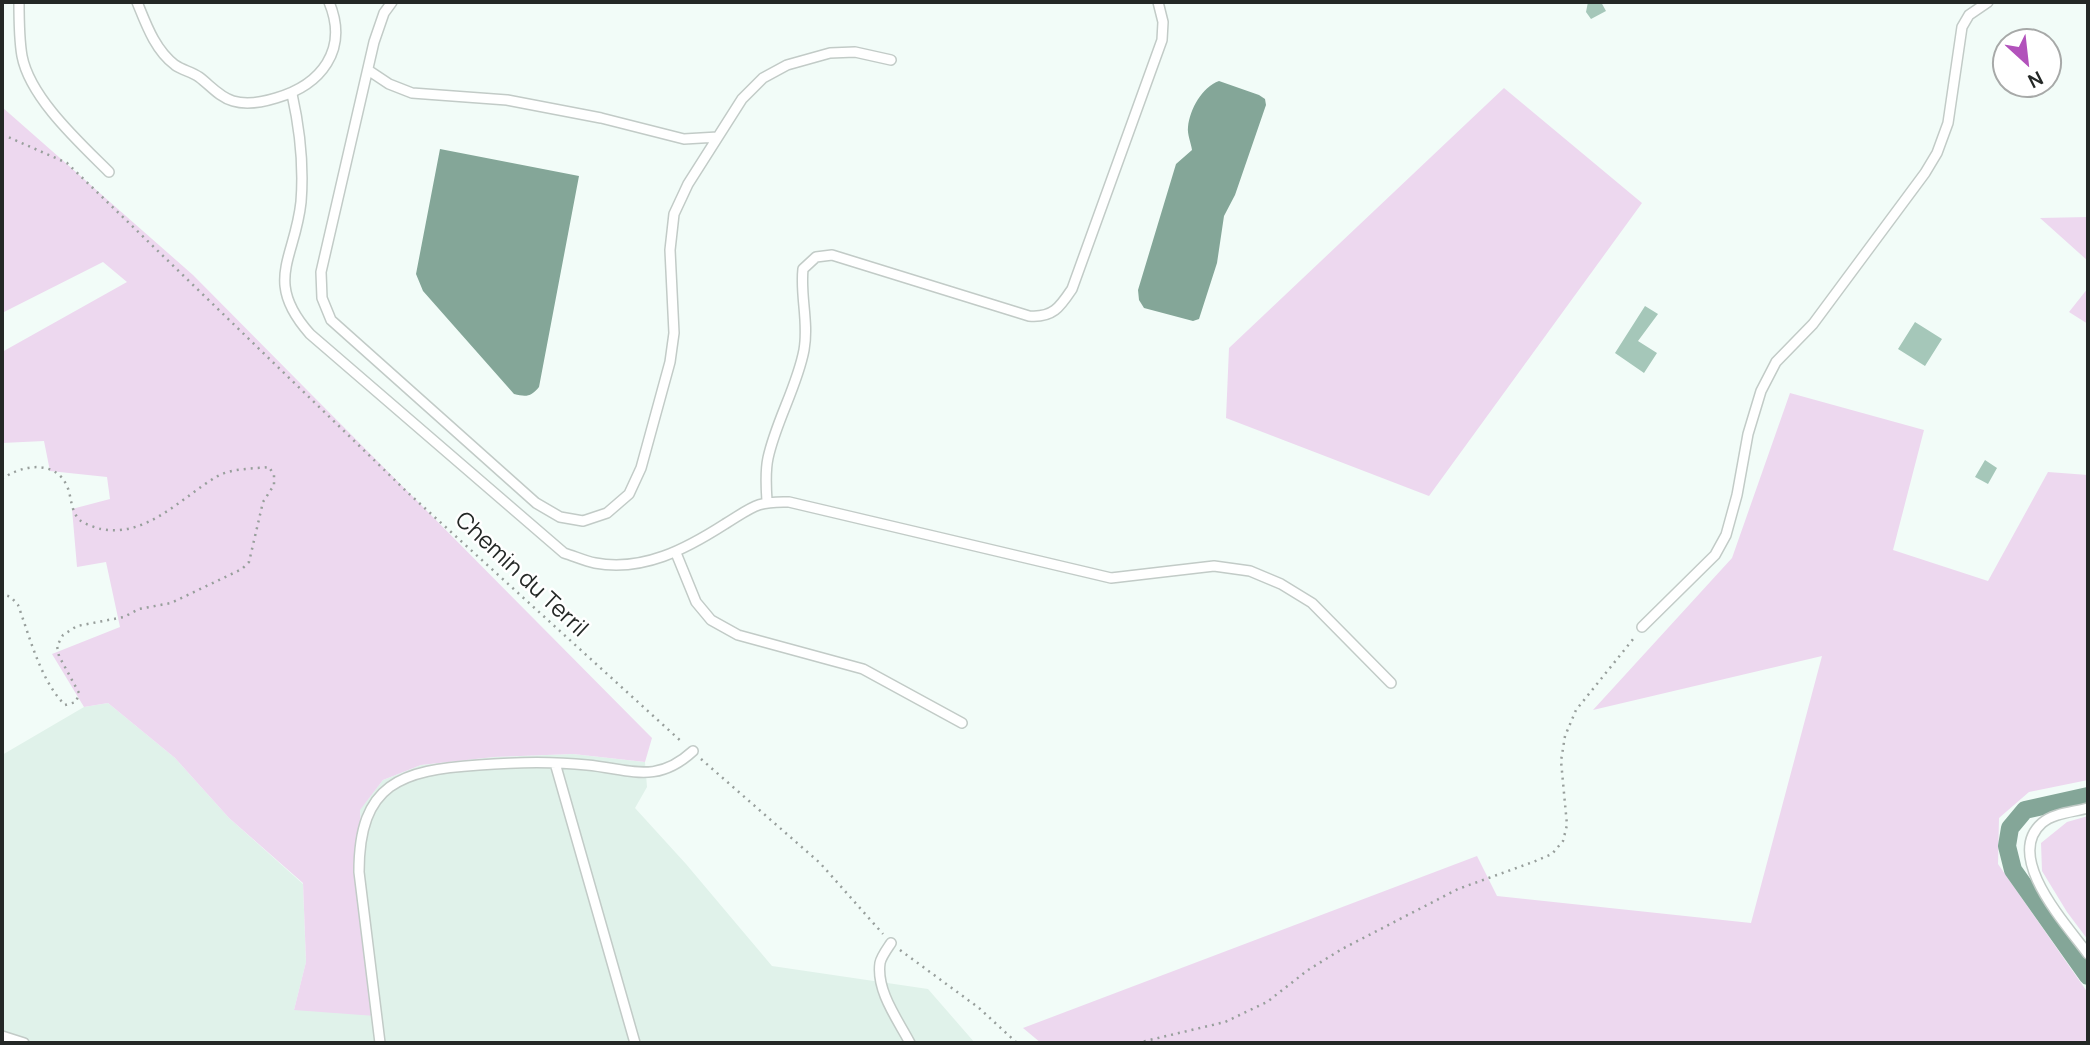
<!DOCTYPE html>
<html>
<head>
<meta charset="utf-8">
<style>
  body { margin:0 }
  #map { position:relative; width:2090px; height:1045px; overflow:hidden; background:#f2fcf8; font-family:Manrope,sans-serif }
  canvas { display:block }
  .frame { position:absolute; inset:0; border:4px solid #242826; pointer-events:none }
  .north { position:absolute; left:1992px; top:28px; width:70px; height:70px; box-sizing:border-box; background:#fff; border:2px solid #a7a9a8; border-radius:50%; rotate:153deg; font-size:19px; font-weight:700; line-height:28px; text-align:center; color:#242826 }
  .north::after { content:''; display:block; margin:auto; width:24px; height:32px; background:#b252bb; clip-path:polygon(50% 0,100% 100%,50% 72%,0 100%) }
</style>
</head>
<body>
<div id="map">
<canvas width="2090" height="1045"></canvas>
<div class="frame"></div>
<div class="north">N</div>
</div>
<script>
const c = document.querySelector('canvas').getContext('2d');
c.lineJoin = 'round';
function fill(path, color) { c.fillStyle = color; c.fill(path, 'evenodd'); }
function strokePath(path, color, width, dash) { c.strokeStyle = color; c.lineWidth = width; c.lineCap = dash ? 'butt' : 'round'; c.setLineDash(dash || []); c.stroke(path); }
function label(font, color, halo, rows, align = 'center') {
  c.font = font + ' Manrope,sans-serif'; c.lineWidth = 5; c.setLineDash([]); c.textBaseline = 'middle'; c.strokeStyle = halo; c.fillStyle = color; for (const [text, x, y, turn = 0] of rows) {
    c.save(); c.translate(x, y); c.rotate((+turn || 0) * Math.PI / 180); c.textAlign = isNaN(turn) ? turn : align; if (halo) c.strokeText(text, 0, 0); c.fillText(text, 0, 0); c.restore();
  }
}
const built = new Path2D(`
  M108,703L175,758L229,818L303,884L306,962L294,1010L366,920L360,809L383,780L421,765L494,757L573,754L645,762L647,787L635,808L686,864L772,966L928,989L975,1043H2V755L84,707Z`);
const green = new Path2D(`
  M1504,88L1642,203L1429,496L1226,418L1229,348Z
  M2,107L193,275L652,738L645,762L573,754L494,757L421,765L383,780L360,810L366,920L375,1016L294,1010L306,962L303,883L229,818L175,758L108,703L84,707L52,654L120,627L106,562L77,567L72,509L110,499L107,477L50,471L44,441L2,443V352L127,282L103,262L2,313Z
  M2088,217V261L2040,218Z
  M2088,288V324L2069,312Z
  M1790,393L1924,430L1893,550L1988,581L2048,472L2088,475V549L2086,551L2088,780L2029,792L1999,818L1998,864L2088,993V1043H1041L1023,1028L1477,856L1497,896L1751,923L1822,656L1593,710L1732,558Z
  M2088,816V940L2067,912L2042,871L2041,843L2067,822Z`);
const water = new Path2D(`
  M1219,81L1259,95L1265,99L1266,105L1235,195L1224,216L1217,263L1199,319L1193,321L1144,308L1139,300L1138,290L1176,164L1192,150C1191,143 1187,134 1188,127C1190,109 1202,87 1219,81Z
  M440,149L579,176L539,387C531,397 526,397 514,394L423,291L416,274Z`);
const canal = new Path2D(`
  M2088,796L2025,810L2010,828L2007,846L2013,870L2088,976`);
const building = new Path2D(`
  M1588,2H1601L1606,11L1591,19L1586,12Z
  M1645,306L1658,314L1638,341L1657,353L1644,373L1615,353Z
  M1915,322L1942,339L1925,366L1898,349Z
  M1985,460L1997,468L1988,484L1975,477Z`);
const path = new Path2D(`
  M2,137H8L67,163L406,491L683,743
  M2,479C21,465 55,459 67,486C72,497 70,512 81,521C85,524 96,528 101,529C146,538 181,498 216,477C231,468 252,469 269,467L274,475V485L263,502L249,562L242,569L171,603L139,609L124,617L77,626L63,635L57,646L59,656L79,693L76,702L65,705C40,680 30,637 18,605L11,597L2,594
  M701,759L820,863L883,934
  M900,950L979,1008L1017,1043
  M1137,1043L1225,1022L1267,1002L1308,970L1342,949L1458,889L1533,862L1552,854L1563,841L1567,825L1561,761L1565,736L1576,710L1634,638`);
const lane = new Path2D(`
  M19,2C19,19 19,39 22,56C30,98 80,143 109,172
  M137,2C146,24 155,50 175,65C182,70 192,72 199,77C210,85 219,97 233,101C246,105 263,102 276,98C321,85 349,50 329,2
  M392,2L384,13L374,42L321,272L322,298L331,320L536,503L560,517L583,521L607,513L629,494L641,468L670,362L674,333L670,250L674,214L688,184L742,99L763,78L787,65L830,53L855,52L891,60
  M368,70L389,84L412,93L507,100L601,118L684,139L718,137
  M292,94C300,130 304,165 301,202C295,259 263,281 310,334L564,553C574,556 585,561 595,563C643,572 686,549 725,524C753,507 756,501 789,502L1111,578L1214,566L1250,571L1281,584L1312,603L1391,683
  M767,501C766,487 765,472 768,458C776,421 797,387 804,350C809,322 800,296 803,269L816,257L832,255L1029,316C1053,318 1060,307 1072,289L1162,40L1163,22L1158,2
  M676,553L696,602L711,620L738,635L863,669L962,723
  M1642,627L1715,555L1726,535L1737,495L1748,434L1761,391L1776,362L1813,324L1925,173L1937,153L1948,123L1962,27L1969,15L1988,2
  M555,763L635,1043
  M2088,808C2074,812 2053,813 2042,823C2003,857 2067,925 2088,954
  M891,943C887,949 881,957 880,963C876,991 898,1020 910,1043
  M2,1036L24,1043
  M380,1043L359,872C359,783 401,770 479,765C515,762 551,761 587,765C630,769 656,785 693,751`);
const streetNames = [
  ["Chemin du Terril",521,575,43]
];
fill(built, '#e0f2ea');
fill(green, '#edd8ef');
fill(water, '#84a698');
strokePath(canal, '#84a698', 18);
fill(building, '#a5c7b9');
strokePath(lane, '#c2cbc7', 12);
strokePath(path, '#989f9c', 2.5, [2, 5]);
strokePath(lane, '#fff', 9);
label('23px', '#242826', '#fff', streetNames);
</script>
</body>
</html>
